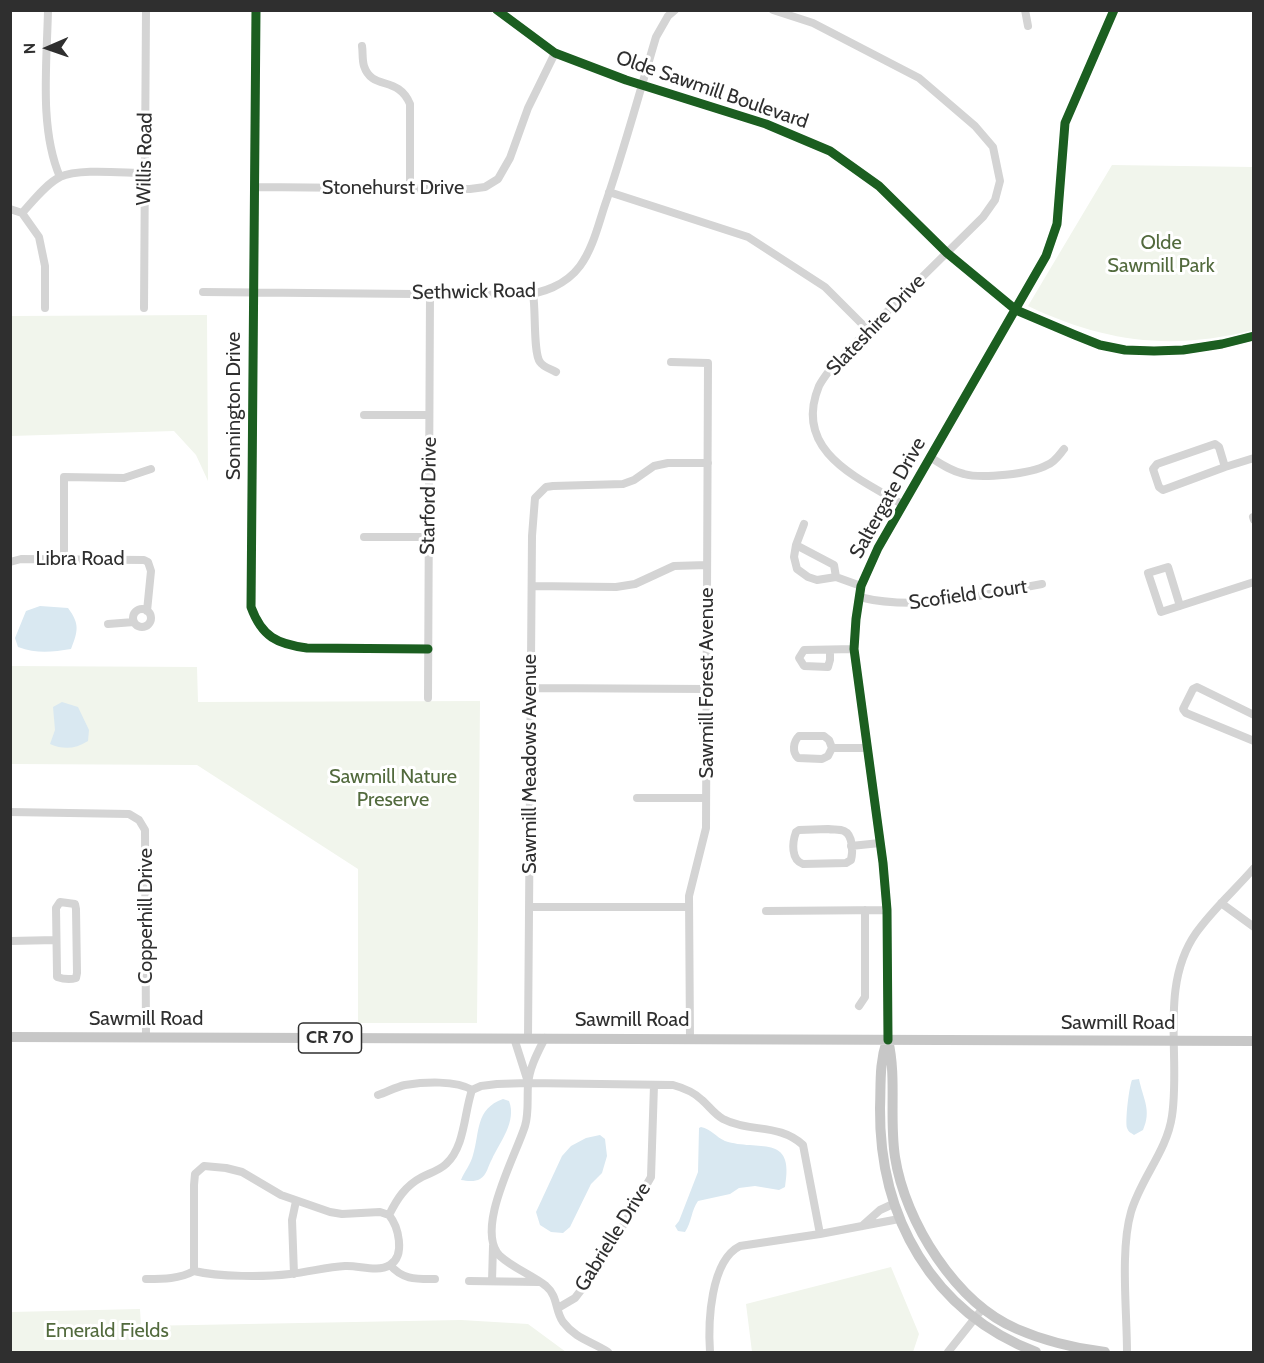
<!DOCTYPE html>
<html>
<head>
<meta charset="utf-8">
<style>
  body { margin:0 }
  #map { position:relative; width:1264px; height:1363px; overflow:hidden; background:#fff; font-family:Cabin,sans-serif }
  canvas { display:block }
  .frame { position:absolute; inset:0; border:12px solid #2f2f2f; pointer-events:none }
  .north { position:absolute; left:18px; top:18px; width:60px; height:60px; -webkit-text-stroke:4px #fff; paint-order:stroke; rotate:268deg; font-size:16px; font-weight:700; line-height:24px; text-align:center; color:#2f2f2f }
  .north::after { content:''; display:block; margin:auto; width:21px; height:27px; background:#2f2f2f; clip-path:polygon(50% 0,100% 100%,50% 72%,0 100%) }
</style>
</head>
<body>
<div id="map">
<canvas width="1264" height="1363"></canvas>
<div class="frame"></div>
<div class="north">N</div>
</div>
<script>
const c = document.querySelector('canvas').getContext('2d');
c.lineJoin = 'round';
function fill(path, color) { c.fillStyle = color; c.fill(path, 'evenodd'); }
function strokePath(path, color, width, dash) { c.strokeStyle = color; c.lineWidth = width; c.lineCap = dash ? 'butt' : 'round'; c.setLineDash(dash || []); c.stroke(path); }
function label(font, color, halo, rows, align = 'center') {
  c.font = font + ' Cabin,sans-serif'; c.lineWidth = 6; c.setLineDash([]); c.textBaseline = 'middle'; c.strokeStyle = halo; c.fillStyle = color; for (const [text, x, y, turn = 0] of rows) {
    c.save(); c.translate(x, y); c.rotate((+turn || 0) * Math.PI / 180); c.textAlign = isNaN(turn) ? turn : align; if (halo) c.strokeText(text, 0, 0); c.fillText(text, 0, 0); c.restore();
  }
}
const green = new Path2D(`
  M1112,165L1253,167V330C1171,351 1104,342 1028,306Z
  M207,315L208,481L196,455L174,431L11,436V316Z
  M11,666L197,667L198,702L480,701L477,1023H358V869L197,765L11,764Z
  M891,1267L919,1334L913,1352H752L746,1304Z
  M140,1309L141,1326L461,1320L528,1324L566,1352H11V1312Z`);
const water = new Path2D(`
  M40,606L68,608C80,624 78,631 71,649C52,652 37,654 18,647L15,638L26,611Z
  M62,702L78,707L89,730L88,741C75,749 64,750 50,744L55,730L53,707Z
  M1139,1079C1143,1099 1152,1110 1143,1130L1134,1135C1130,1132 1129,1133 1127,1128C1125,1121 1129,1087 1132,1080Z
  M503,1099L509,1101C517,1121 500,1142 492,1159C488,1166 487,1175 480,1179C475,1182 467,1181 461,1180C464,1172 471,1164 473,1155C480,1132 475,1109 503,1099Z
  M701,1127C711,1129 716,1137 725,1141C758,1152 795,1132 785,1187L779,1190L755,1186L739,1188L730,1194L698,1201C691,1211 692,1221 685,1232L678,1231L675,1226L679,1221L698,1172L699,1128Z
  M600,1135L605,1139L607,1156L602,1173L591,1184L570,1227L563,1233L551,1232L540,1225L536,1212L562,1156L571,1146L586,1138Z`);
const minor = new Path2D(`
  M48,10C47,62 39,129 60,177
  M256,10L251,607C262,637 277,644 307,648L428,649
  M497,10L555,53L626,80L766,124L830,151L879,186L947,253L1016,310L1075,335L1100,345L1125,350L1154,351L1183,350L1222,344L1254,336
  M773,10L813,23L919,78L975,126L993,147L1000,181L995,200L983,217L835,363C830,370 823,378 819,386C792,451 858,478 902,504
  M1025,10L1028,26
  M362,46C363,52 362,60 364,66C372,91 398,75 410,104V188
  M255,187L470,189L485,187L498,179L510,158L528,108L555,53
  M609,192L748,237L825,287L868,330
  M10,209L22,213
  M22,213C32,202 47,183 60,177C78,168 124,173 144,173
  M22,213L39,237L45,266V308
  M203,292L520,295C542,294 566,285 580,266C594,247 599,221 607,199C625,146 640,91 656,37L668,16L675,10
  M533,294C536,309 533,353 540,362C543,367 551,369 556,372
  M144,308L146,10
  M671,362L708,363L706,828L689,896L690,1039
  M364,415H429
  M1215,444L1219,447L1225,467L1163,490L1159,487L1153,469L1157,464Z
  M930,457C941,464 951,471 964,474C981,479 1031,474 1047,465C1055,462 1059,455 1064,449
  M1225,467L1254,458
  M1253,517L1254,520
  M364,537H428
  M796,545L804,524
  M64,559V477L124,478L151,469
  M10,562L21,559L144,560L148,562L151,571L147,611
  M836,577L834,565L796,545L794,557L797,569L808,577L817,580L836,577L861,586
  M532,586L616,587L635,584L674,566L707,565
  M859,597C920,612 981,595 1042,584
  M1180,606L1168,567L1148,573L1161,612L1254,582
  M133 618a9 9 0 1 1 18 0a9 9 0 1 1-18 0Z
  M108,624L134,622
  M830,650V660L828,667L804,666L799,658L804,650L854,649
  M531,688L707,689
  M428,698L430,294
  M1254,715L1197,687L1193,689L1183,709L1186,713L1254,741
  M799,736H824L829,740L832,748L828,756L822,759L798,758C792,752 793,742 799,736Z
  M832,748H867
  M637,798H706
  M10,812L129,814L139,820L145,830L146,1037
  M828,829C833,830 840,829 844,831C853,835 853,852 851,860L846,863L803,864C791,860 792,843 796,832L799,830Z
  M851,846L880,843
  M60,902L75,904L76,909L77,973L76,978C70,980 63,979 57,977V973L56,908Z
  M1221,903L1254,927
  M529,907H688
  M766,911L887,910
  M10,941L56,940
  M859,1006L865,997V910
  M514,1038L528,1082
  M528,1038L532,536L535,498L546,487L553,486L623,484L634,480L654,466L668,463H708
  M545,1038C538,1052 529,1068 528,1085C527,1099 529,1113 525,1126C516,1155 474,1230 500,1256C513,1268 532,1275 546,1286C558,1296 555,1311 563,1322C576,1339 591,1341 608,1352
  M888,1040L887,910L883,863L854,649L856,619L861,586L878,548L1046,256L1057,224L1065,123L1114,10
  M378,1095C387,1092 396,1087 405,1085C424,1082 456,1080 472,1090
  M389,1215C397,1199 405,1186 422,1177C430,1173 440,1170 446,1164C465,1147 464,1113 472,1090L481,1086L497,1084L528,1083L673,1085C684,1088 694,1092 702,1100C709,1106 714,1114 723,1119C750,1133 779,1123 803,1145L820,1234
  M862,1226L880,1210L893,1204
  M390,1265C403,1280 416,1279 435,1279
  M194,1271V1185L195,1174L204,1166L226,1168L242,1172L281,1195L330,1212L342,1214L380,1212L389,1215
  M194,1271C219,1277 265,1277 290,1274C309,1272 327,1267 345,1266C359,1265 377,1273 390,1265C406,1255 398,1226 389,1215
  M294,1274L292,1220L296,1201
  M146,1279C164,1279 179,1279 194,1271
  M469,1281L539,1282
  M492,1281L493,1246
  M558,1308L575,1298L601,1264L651,1177L654,1085
  M710,1352C708,1323 710,1261 740,1246L820,1234L899,1219
  M948,1352L983,1308
  M1127,1352C1127,1311 1120,1250 1131,1212C1141,1178 1167,1151 1172,1116C1181,1056 1159,986 1196,933C1213,909 1235,890 1254,868`);
const major = new Path2D(`
  M10,1037L1254,1041
  M887,1040C879,1064 881,1083 880,1108C879,1217 932,1312 1036,1352
  M888,1040C897,1078 889,1118 895,1157C905,1222 956,1303 1017,1329C1047,1342 1073,1348 1105,1352`);
const cycleway = new Path2D(`
  M256,10L251,607C262,637 277,644 307,648L428,649
  M497,10L555,53L626,80L766,124L830,151L879,186L947,253L1016,310L1075,335L1100,345L1125,350L1154,351L1183,350L1222,344L1254,336
  M888,1040L887,910L883,863L854,649L856,619L861,586L878,548L1046,256L1057,224L1065,123L1114,10`);
const shields = [
  [330,1038,63]
];
const shieldNames = [
  ["CR 70",330,1038]
];
const streetNames = [
  ["Olde Sawmill Boulevard",712,90,19],
  ["Willis Road",145,159,-89],
  ["Stonehurst Drive",393,188],
  ["Sethwick Road",474,292,-1],
  ["Slateshire Drive",876,325,-46],
  ["Sonnington Drive",234,406,-90],
  ["Starford Drive",429,496,-89],
  ["Saltergate Drive",888,498,-61],
  ["Libra Road",80,559],
  ["Scofield Court",968,595,-8],
  ["Sawmill Forest Avenue",707,683,-90],
  ["Sawmill Meadows Avenue",530,764,-90],
  ["Copperhill Drive",146,916,-90],
  ["Sawmill Road",146,1019],
  ["Sawmill Road",632,1020],
  ["Sawmill Road",1118,1023],
  ["Gabrielle Drive",613,1237,-58]
];
const parkNames = [
  ["Olde",1161,243],
  ["Sawmill Park",1161,266],
  ["Sawmill Nature",393,777],
  ["Preserve",393,800],
  ["Emerald Fields",107,1331]
];
fill(green, '#f1f5ec');
fill(water, '#d9e8f1');
strokePath(minor, '#d4d4d4', 8);
strokePath(major, '#c7c7c7', 10);
strokePath(cycleway, '#1b5e20', 9);
for (const [x, y, w] of shields) { const box = new Path2D(); box.roundRect(x - w / 2, y - 15, w, 30, 4.5); c.fillStyle = '#fff'; c.fill(box); strokePath(box, '#2f2f2f', 1.5); }
label('bold 18px', '#2f2f2f', null, shieldNames);
label('20px', '#2f2f2f', '#fff', streetNames);
label('20px', '#526a3d', '#fff', parkNames);
</script>
</body>
</html>
